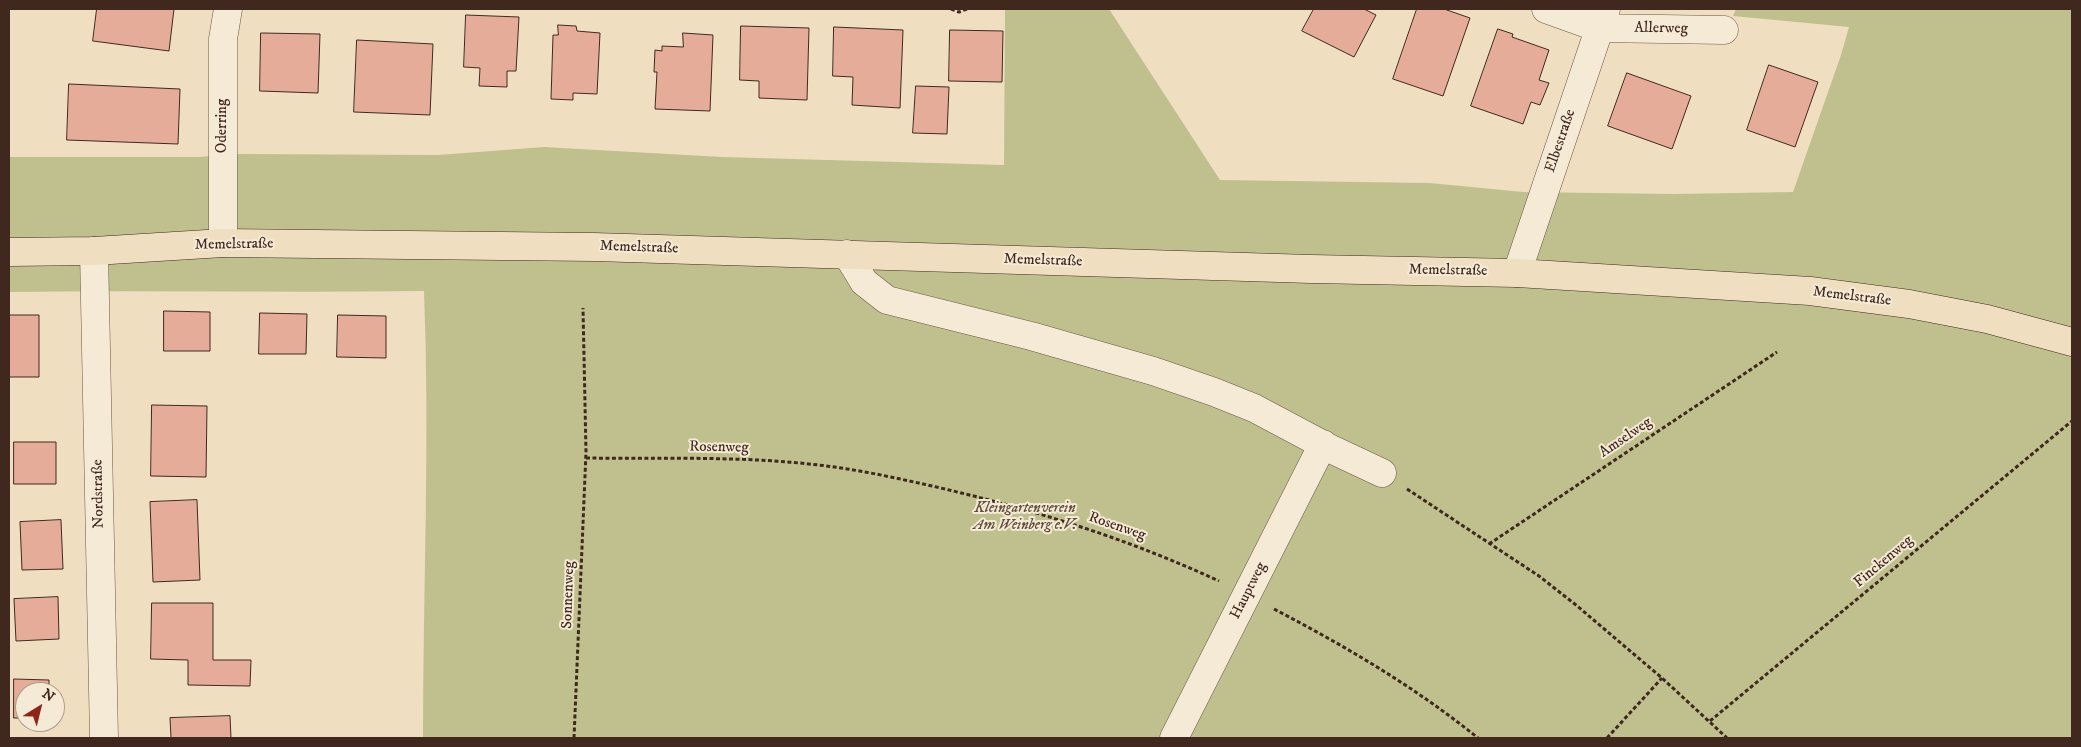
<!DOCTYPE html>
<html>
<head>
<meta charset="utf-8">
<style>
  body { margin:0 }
  #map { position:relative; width:2081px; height:747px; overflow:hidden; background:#efdfc0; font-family:"IM FELL DW Pica",serif }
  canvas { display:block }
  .frame { position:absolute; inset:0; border:10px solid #41281f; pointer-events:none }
  .north { position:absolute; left:15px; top:682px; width:50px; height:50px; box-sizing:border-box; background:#f5ead6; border:1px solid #ad9c8d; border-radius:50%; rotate:36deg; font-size:14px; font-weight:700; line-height:20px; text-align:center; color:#41281f }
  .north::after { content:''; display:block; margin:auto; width:18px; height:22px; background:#8f2418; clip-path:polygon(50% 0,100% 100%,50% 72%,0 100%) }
</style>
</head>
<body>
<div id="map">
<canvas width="2081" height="747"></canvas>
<div class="frame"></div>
<div class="north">N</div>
</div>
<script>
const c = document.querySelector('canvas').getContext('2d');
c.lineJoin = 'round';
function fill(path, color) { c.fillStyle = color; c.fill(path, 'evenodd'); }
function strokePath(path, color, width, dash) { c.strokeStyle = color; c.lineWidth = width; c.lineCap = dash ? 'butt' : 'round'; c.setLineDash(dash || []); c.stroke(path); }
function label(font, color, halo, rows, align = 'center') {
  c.font = font + ' "IM FELL DW Pica",serif'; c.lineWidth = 4; c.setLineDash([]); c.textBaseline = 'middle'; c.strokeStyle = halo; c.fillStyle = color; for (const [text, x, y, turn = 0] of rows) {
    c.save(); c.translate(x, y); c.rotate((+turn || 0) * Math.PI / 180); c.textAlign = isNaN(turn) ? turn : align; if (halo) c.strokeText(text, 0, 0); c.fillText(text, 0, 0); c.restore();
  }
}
const green = new Path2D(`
  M1005,9H1109L1220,180L1430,183L1523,192L1674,194L1793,192L1841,55L1849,27L1733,16L1736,9H2072V738H423C423,589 430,440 424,291C286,293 147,290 9,292V157H199L240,154L438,155L544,147L722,157L1004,165Z`);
const building = new Path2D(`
  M97,9H174L169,51L93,41Z
  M1314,9H1364L1376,15L1354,57L1302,31Z
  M1417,9H1444L1470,18L1443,96L1393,79Z
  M466,15L519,17L516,71H507V87L479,86L480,68L464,67Z
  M558,25L576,26L577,31L600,33L597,94L573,93V100L551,99L553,35H558Z
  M741,26L809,28L807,100L759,98V81L740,80Z
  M834,27L903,30L900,108L852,105L853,77L833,76Z
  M1498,29L1513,34L1512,37L1549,50L1539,80L1549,83L1540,105L1531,102L1523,124L1471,106Z
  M950,30L1003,31L1002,82L949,81Z
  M261,33L320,34L318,93L260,91Z
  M683,33L713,35L710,111L655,109L657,72H654L655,50L662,51V46L683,47Z
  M357,40L433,44L430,115L354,112Z
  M1769,65L1818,82L1795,147L1747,130Z
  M1627,73L1691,96L1672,149L1608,126Z
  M69,84L180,89L178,144L67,140Z
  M916,86L949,87L947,134L913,133Z
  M164,311L210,312V351H164Z
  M260,313L307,314L306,354H259Z
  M9,315H39V377H9Z
  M338,315L386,316V358L337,357Z
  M152,405L207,406L206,477L151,476Z
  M14,442H56V484H14Z
  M197,500L200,580L153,582L150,502Z
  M61,520L63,569L22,570L20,522Z
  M58,597L59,639L16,641L14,599Z
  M152,603H213V660H251L250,686L188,685V660L151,659Z
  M14,679L49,680V692H25V718H14Z
  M230,716L231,738H171L170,718Z`);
const path = new Path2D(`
  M951,9L959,12L967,9
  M586,458C660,459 735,456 809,464C851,468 892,477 932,486C1032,509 1126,538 1219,581
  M1407,489L1539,576L1576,605L1662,678L1727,738
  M1489,544L1777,352
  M1274,609C1345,646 1415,687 1478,738
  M1710,721L2072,421
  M574,738L586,452L583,308
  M1607,738L1662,678`);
const minor = new Path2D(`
  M1546,9L1599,28L1724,30
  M223,243V39L228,9
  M94,251L104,738
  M847,254L864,282L887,300L1031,336L1153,371L1214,392L1254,408L1333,450L1382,473
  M1517,273L1606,9
  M1174,738L1323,444`);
const major = new Path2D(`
  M9,252L94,251L223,243L594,247L1311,269L1517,273L1810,291L1909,304L1987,319L2072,342`);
const streetNames = [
  ["Allerweg",1661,29,1],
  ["Oderring",223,126,-90],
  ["Elbestraße",1561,141,-71],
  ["Memelstraße",234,245,-1],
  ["Memelstraße",639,248,2],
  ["Memelstraße",1043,261,2],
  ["Memelstraße",1448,271,1],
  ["Memelstraße",1852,297,7],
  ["Amselweg",1626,438,-34],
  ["Rosenweg",719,448,1],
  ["Nordstraße",99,494,-91],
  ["Rosenweg",1117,527,19],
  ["Finckenweg",1884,562,-40],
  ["Hauptweg",1249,591,-63],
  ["Sonnenweg",569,595,-88]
];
const parkNames = [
  ["Kleingartenverein",1025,509],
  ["Am Weinberg e.V.",1025,526]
];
fill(green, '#bfc08e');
fill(building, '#e6ac9a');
strokePath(building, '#41281f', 1);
strokePath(minor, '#6c5647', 29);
strokePath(major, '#41281f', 29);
strokePath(path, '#41281f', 3, [4, 2.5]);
strokePath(minor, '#f5ead6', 28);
strokePath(major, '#efdfc0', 28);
label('15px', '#41281f', '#f5ead6', streetNames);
label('italic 15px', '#604e3b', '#f5ead6', parkNames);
</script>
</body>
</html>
